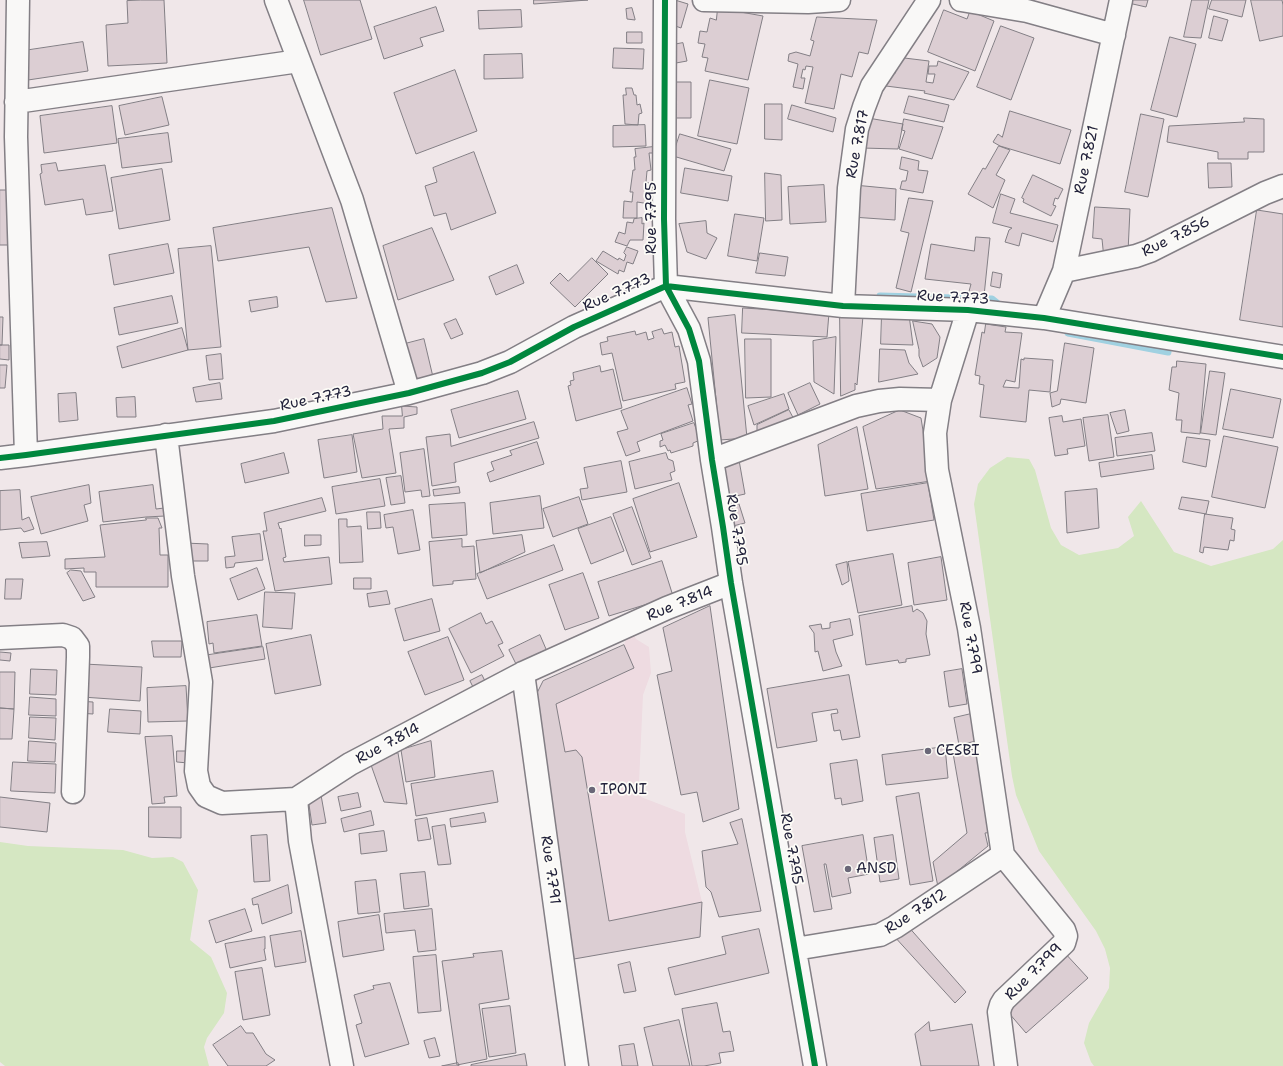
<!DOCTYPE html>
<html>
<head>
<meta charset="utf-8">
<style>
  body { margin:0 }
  canvas { display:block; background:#f0e7e9 }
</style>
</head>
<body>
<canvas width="1283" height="1066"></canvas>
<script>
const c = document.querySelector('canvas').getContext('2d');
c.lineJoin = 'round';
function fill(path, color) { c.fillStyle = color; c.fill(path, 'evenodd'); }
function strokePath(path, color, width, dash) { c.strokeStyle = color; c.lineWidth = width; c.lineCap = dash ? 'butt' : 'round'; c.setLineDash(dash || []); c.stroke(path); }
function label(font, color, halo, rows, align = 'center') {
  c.font = font + ' "Shantell Sans",sans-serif'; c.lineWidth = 3.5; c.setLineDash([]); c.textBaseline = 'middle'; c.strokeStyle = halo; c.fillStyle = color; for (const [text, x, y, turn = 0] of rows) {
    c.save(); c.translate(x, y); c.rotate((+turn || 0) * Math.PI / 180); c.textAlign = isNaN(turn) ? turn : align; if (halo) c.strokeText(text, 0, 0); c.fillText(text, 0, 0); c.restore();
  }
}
const built = new Path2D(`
  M630,627L636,639L649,647L651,673L643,695L639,783L641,797L685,814V832L702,902L700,937L574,959L543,681L624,645Z`);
const green = new Path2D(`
  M1007,457L1029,459L1035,470L1051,528L1061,545L1079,555L1118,548L1134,536L1128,517L1141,501L1174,552L1211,566L1273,549L1283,540V1066H1094L1091,1062L1084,1043L1089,1023L1109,988L1110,968L1105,949L1096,931L1039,851L1016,795L1012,776L974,504L978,484L990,468Z
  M0,842L28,846L123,850L152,858L173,857L183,862L198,890L190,940L211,957L227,993L224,1013L207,1038L204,1047L209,1066H5L0,1062Z`);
const stream = new Path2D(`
  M880,296L992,299L997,303
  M1068,333L1168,352`);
const building = new Path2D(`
  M141,0H164L167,63L108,66L106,25L128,23L127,1Z
  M304,0H360L372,39L321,55Z
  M534,0H588L534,4Z
  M675,0L688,4L681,28L667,23Z
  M1125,0H1148L1146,7L1124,2Z
  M1192,0H1209L1201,38L1184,37Z
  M1212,0H1246L1242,17L1209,9Z
  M1251,0H1282L1283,5V36L1260,41Z
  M436,7L444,31L420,38L423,46L384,59L374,27Z
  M632,8L635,19V20L627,19L626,9Z
  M718,8L763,16L748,80L705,71L708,58L702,57L705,44L698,43L700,31L707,32L710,18L716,20Z
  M521,10L522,27L479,29L478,11Z
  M944,10L967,19L970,11L994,21L975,71L928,52Z
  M1214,16L1228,20L1222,41L1209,38Z
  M817,17L877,20L868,54L859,52L852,77L841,74L834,109L805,103L813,67L806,66L805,70L803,69L801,78H805L803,89L793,87L798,64L788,61L789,54L796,52L810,56L814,41L811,40Z
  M1001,26L1034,38L1011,100L977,87Z
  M627,32H642V43H627Z
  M1170,37L1196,44L1177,117L1151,110Z
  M83,42L88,71L28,80L23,51Z
  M683,43L687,61L676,63L672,45Z
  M614,48L644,49L643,69L613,68Z
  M522,54L523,78L484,79V55Z
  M896,57L929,61L926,82L933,83L935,74H928L929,66H937L938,61L969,72L954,100L924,93L925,91L886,86L888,72L895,73Z
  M455,70L477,131L416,154L394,93Z
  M710,80L749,88L737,144L698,136Z
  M668,82H691V118H667Z
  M626,88H632L634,95H636L637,105L640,104L642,113L639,114L638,125L625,124L623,95H626Z
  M909,96L949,105L944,122L904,113Z
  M162,97L169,125L125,135L119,106Z
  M765,104H782V140L765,139Z
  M792,105L836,118L833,132L788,119Z
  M112,106L117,143L44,153L40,116Z
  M1010,111L1071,130L1060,164L1000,146L993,142L998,134L1002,137Z
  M1141,114L1164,119L1148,197L1125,192Z
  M868,118L903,124L898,149L862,148Z
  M1244,118L1264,119V152H1248V159H1218V152L1167,142L1169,126L1244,122Z
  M904,119L943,127L932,159L899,149L905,131L902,130Z
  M645,125L646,146L613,147V126Z
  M168,133L172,162L122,168L118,139Z
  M680,134L731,149L724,171L673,156Z
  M999,146L1010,150L996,175L1005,180L993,208L968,194L983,168L985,169Z
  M653,147V153H649L651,170L647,171L646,182L649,183L648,194H651L650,204L637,202V218H623L624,201L632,202L633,192H630L633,170H635L634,157H636L635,149Z
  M474,152L496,213L451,230L446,213L434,216L425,186L437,182L433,168Z
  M902,157L919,161L918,170L928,171L923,193L900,189L902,181H906L908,171L900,169Z
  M56,163L58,171L105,165L113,211L86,215L83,199L45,205L40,174L42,173L41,165Z
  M1208,163H1231L1232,187L1209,188Z
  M685,168L732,176L728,201L681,193Z
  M162,169L170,220L119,229L111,178Z
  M765,173L781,175L782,220L766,221Z
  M1033,175L1063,189L1058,199L1055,198L1053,205L1056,206L1051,216L1023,202L1024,199L1022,198Z
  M824,185L826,222L790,224L788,187Z
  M854,185L896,189L895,220L852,217Z
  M0,190H10L12,245H0Z
  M1001,194L1015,199L1010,213L1058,225L1053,242L1022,233L1019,246L1005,242L1009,230L1012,228L993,223Z
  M909,198L933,201L911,292L896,288L909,233L901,231Z
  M1095,207L1130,209L1128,252L1104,259L1102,239L1093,238Z
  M332,208L357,298L326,302L309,247L218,261L213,228Z
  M1257,210L1283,214V327L1240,320Z
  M735,214L764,218L757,261L728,256Z
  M642,218V224L644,223L643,240H630L627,246L615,242L619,232L625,234L627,222L633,223L634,219Z
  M706,221L707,233L717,238L706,259L687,252L679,224Z
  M432,228L454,280L398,300L383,246Z
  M976,237L990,238L984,296L968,295L971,284L925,279L931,244L974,251Z
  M168,244L174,273L114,285L109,255Z
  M211,246L221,347L188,350L178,249Z
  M627,247L638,251L633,264L627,262L624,272L619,270L618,274L596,261L603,251L618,260L619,258L624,261L626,255L624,253Z
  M760,253L788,257L785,276L756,273Z
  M592,258L608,274L575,307L550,283L560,273L568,281Z
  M517,265L524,283L496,295L489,277Z
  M993,272L1002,274L1000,288L991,286Z
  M172,296L178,323L119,335L114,308Z
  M277,297L278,307L251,312L249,301Z
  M743,308L829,313L827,337L742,333Z
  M882,313L909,315L913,345L881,344Z
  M735,315L747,438L720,440L708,318Z
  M840,315L863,316L857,385L855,383V390L841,396Z
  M0,317H3L2,345H0Z
  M456,319L463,334L451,339L444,324Z
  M913,321L932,324L940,337L937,358L923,367L919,356V350Z
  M986,324L1006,327L1005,332L1022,333L1015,382L1006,380L1003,387L1019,388L1021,359L1024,360V358L1053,360L1050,392L1029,390L1026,422L980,417L984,385L979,384L980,376L975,375L982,332L984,333Z
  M182,328L188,350L122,368L117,347Z
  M662,329L664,334L672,332L675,347L679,346L685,382L675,384L676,389L623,401L612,353L602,355L600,343L608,341L607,337L635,331L636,335L646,332L648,340L654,338L652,332Z
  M836,337L834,394L814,382L813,341Z
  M424,339L433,377L411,383L401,345Z
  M745,339H771V397L746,398Z
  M1065,343L1094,348L1086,403L1061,399L1060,404L1052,407L1050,393L1057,391Z
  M0,345H9V360L0,359Z
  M880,349L905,350L909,363L918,374L879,382Z
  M221,354L223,379L209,380L206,356Z
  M1177,361L1206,364L1200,434L1181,432L1182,420H1176L1179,393L1169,390L1172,367H1176Z
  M0,365H7L5,388H0Z
  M600,366L601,372L613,369L622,408L576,421L568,386L571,385L570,381L574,380L573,373Z
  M1210,371L1225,373L1216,435L1201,433Z
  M220,383L222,399L196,402L193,388Z
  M810,383L820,404L798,415L788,393Z
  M687,388L692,404L688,405L693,421L637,442L640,451L626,456L617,432L628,429L621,411Z
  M1231,389L1281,399L1273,438L1223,429Z
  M518,391L526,419L459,438L451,410Z
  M76,393L78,420L59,422L58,394Z
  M784,394L789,409L754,425L748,406Z
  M135,397L136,417H117L116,398Z
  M402,406L417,407V414L404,417V428L389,429L396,473L362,478L353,434L383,429L382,416H402Z
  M789,410L796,423L757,441V425Z
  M900,410L921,418L931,481L876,489L863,427Z
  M1125,410L1129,431L1117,434L1110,413Z
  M1108,415L1114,457L1089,461L1083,418Z
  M1062,416L1063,422L1081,419L1085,446L1067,449L1068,454L1055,456L1049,418Z
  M534,422L539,438L454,463L456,482L432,486L426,437L450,434L451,446Z
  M694,423L700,440L693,443V446L671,453L670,450L668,451L665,445L660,447V441L663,440L661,434Z
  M857,427L868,489L825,496L818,445Z
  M1152,433L1155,451L1117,456L1115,438Z
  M352,435L357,472L324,478L318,440Z
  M1224,436L1278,447L1265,508L1212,497Z
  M1187,437L1210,440L1206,467L1183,462Z
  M537,442L544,464L490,482L487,473L494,470L491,462L512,455L510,451Z
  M424,449L430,496L422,497L421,490L405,492L400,453Z
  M284,453L289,473L245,483L241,464Z
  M666,453L668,459L673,461L675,471L670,473L672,480L635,489L629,462Z
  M1152,455L1154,469L1101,477L1099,463Z
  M739,460L745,494L727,498L720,464Z
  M621,461L627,492L582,500L580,489L588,488L584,468Z
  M401,476L405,503L391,505L386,478Z
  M380,479L385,506L336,514L332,487Z
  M679,483L697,537L650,552L633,499Z
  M928,483L934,520L867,531L861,494Z
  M89,485L91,503L84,505L88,521L41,534L31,497Z
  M153,485L156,509L164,508L165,516L146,517L103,522L99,492Z
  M459,487L460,493L434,496L433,490Z
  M1097,489L1099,528L1067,533L1065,492Z
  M20,490L22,520L29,517L34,529L24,532L21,528L0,530V491Z
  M540,496L544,528L493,534L490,503Z
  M579,497L588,524L553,537L543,509Z
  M1182,497L1209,501L1206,514L1179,509Z
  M322,498L326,511L278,523L280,529L281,528L286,557L283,558L284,562L329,557L332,584L275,591L263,531H267L264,513Z
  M465,503L467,535L432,538L429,505Z
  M739,504L745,523L733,526L729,507Z
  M632,507L651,558L632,565L613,514Z
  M413,510L420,550L398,554L393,527L386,528L384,515Z
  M367,512H380L381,528L368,529Z
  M1205,514L1233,518L1231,529L1235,530L1234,541L1230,540L1228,550L1204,547L1203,553L1200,552Z
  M611,517L624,551L591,564L578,529Z
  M146,518H158L162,528H159L160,555H168V587H96V572H84V568L65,569V559L105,557L100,525L146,520Z
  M339,519H347V527L361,526L363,562L340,563Z
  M260,534L263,560L235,563L234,567L226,568L225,557L235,556L232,537Z
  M305,535H321V545L305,546Z
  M522,535L525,552L480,573L476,541Z
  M462,539V547L474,546L476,579L453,581V584L433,586L429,542Z
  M47,542L50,556L22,558L19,543Z
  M184,543L208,544V561H183Z
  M554,545L563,570L487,599L477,574Z
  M893,554L902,605L858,613L848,562Z
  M941,557L947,600L914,605L908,563Z
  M662,561L673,596L609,616L598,582Z
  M847,562L849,581L842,585L836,565Z
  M257,568L265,589L238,600L230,579Z
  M71,570L81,571L95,597L83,601L67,573Z
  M583,573L599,618L565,630L549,585Z
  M354,578H371V589H354Z
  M6,579H23L21,599H5Z
  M387,591L390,604L369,607L367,594Z
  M265,592L295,593L292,629L263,627Z
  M432,599L440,631L404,641L395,609Z
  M710,606L739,809L703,822L697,792L681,795L657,675L672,671L663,628Z
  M912,606L913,612L917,609L923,613L927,621L926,634L930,655L906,659V662L899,663L898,660L866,665L859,616Z
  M481,613L486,624L492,621L503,643L498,645L504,656L471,673L449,629Z
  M257,615L262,646L214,653L213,643L209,644L207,622Z
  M850,619L853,635L833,640L836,652L842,666L823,671L818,651L815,652L814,633L809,626L821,624L822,629L830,628V623Z
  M311,635L321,685L275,694L266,644Z
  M540,635L549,656L519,670L509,650Z
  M448,637L464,680L425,695L408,652Z
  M152,641H182L181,657H154Z
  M624,645L634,668L556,704L565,752L576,750L582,757L609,921L702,902L700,937L574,959L530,707L543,681Z
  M263,647L265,659L203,669L202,656Z
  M0,652L11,653L10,661L0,660Z
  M84,664L142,667L140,701L82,697Z
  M31,669L57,670L56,695L30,694Z
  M962,669L967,704L949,707L944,672Z
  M0,672H15L14,709L0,708Z
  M482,675L487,685L475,691L470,681Z
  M849,675L860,737L842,740L840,730L834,731L831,714L838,713L837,709L812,713L817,741L777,748L767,689Z
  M186,686L188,721L148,722L147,688Z
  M30,697L56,699V716L29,715Z
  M78,701L93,702V714L77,713Z
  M0,708L14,709L12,739H0Z
  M110,709L141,711L140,734L108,732Z
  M971,714L976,741L959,745L954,718Z
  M30,717L56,718L55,740L29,738Z
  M172,736L177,796L164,797L165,803L152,804L145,737Z
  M29,741L56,743L55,762L28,761Z
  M431,741L435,777L406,782L401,750Z
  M945,747L948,778L886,785L882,755Z
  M979,749L994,832L985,833L988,846L938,887L933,862L967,833L953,753Z
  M177,751H189L188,763L177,762Z
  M398,753L407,804L384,802L370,762Z
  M857,760L863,801L842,805L841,798L835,799L830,764Z
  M13,762L56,764L55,793L11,791Z
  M493,771L498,802L416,816L411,784Z
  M358,793L361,807L341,811L338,797Z
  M919,793L933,881L910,885L896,797Z
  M321,795L326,823L312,825L308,798Z
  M0,797L50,803L47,832L0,827Z
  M149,807H181V838L149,837Z
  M371,811L374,825L344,832L341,819Z
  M484,813L486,822L451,827L450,819Z
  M427,818L431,839L418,841L415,820Z
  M742,819L761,911L719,917L711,892L706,887L702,851L738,844L730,823Z
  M445,825L451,864L438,865L432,827Z
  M384,831L387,851L361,854L359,834Z
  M267,835L270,881L254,882L251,836Z
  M863,835L869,874L848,878L851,893L832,897L826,864H824L832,909L814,912L802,846Z
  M893,835L899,879L880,882L874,838Z
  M425,872L429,906L404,909L400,874Z
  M376,880L380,912L358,914L355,882Z
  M288,885L292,913L262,924L258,904L253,905L252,899Z
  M245,909L252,931L216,943L209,921Z
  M432,909L436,950L418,952L415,930L386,933L384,914Z
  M379,915L384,950L343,957L338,922Z
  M906,924L966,992L955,1003L893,935Z
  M759,929L769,973L675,995L668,968L726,954L722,937Z
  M301,931L306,962L275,967L270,936Z
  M265,937V949H264L266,960L230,968L225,944Z
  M502,951L509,999L479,1004L487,1059L457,1065L442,961L474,957L473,954Z
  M1063,951L1088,978L1026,1033L1002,1005Z
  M436,955L441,1011L418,1013L413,957Z
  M630,962L636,991L624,993L618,965Z
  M262,968L270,1015L243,1020L235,972Z
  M390,983L409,1044L365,1057L356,1025L362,1023L354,995L374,989L373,986Z
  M717,1003L723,1032L730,1031L734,1051L719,1053L721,1063L704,1066H692L682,1009Z
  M510,1006L516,1053L489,1057L482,1009Z
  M679,1020L690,1066H653L644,1028Z
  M929,1022L930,1031L972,1024L979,1066H921L915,1034Z
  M241,1026L246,1033H253L266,1054L275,1060L266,1066H228L213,1045Z
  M435,1038L440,1056L429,1058L424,1041Z
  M634,1044L638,1066H622L619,1046Z
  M525,1054L527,1066H471V1065Z
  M458,1063L459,1066H442Z`);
const minor = new Path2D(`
  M18,0L16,137L26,455
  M276,0L352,200L409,393
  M665,0L664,219L666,286L689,329L699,361L712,460L723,527L731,583L815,1066
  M704,0L808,2L839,0
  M961,0L1027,11L1114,35
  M16,102L299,61
  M1064,271L1136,256L1150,251L1265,193L1283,186
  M843,306L849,188L857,129L864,107L872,86L929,0
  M1044,318L1064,271L1121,0
  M940,400L968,310
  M166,435L183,576L201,682L196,771L199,786L206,796L222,803L296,799
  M0,458L26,455L274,421L409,393L482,373L510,362L574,327L666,286L843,306L968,310L1044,318L1283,357
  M712,460L856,406L879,401L900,399L940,400L935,433L937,470L969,628L1003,855L1064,930L1066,936L1064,943L1004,1000L1001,1005L999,1012L1006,1066
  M0,638L63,635L72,638L78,646V657L73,792
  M523,673L577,1066
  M795,949L880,935L895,927L1003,855
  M342,1066L300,841L296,799L350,764L523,673L667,608L731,583`);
const cycleway = new Path2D(`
  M665,0L664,219L666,286L689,329L699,361L712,460L723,527L731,583L815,1066
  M0,458L26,455L274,421L409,393L482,373L510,362L574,327L666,286L843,306L968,310L1044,318L1283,357`);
const markers = [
  [928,751,4,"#6a6778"],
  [592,790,4,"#6a6778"],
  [848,869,4,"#6a6778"]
];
const streetNames = [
  ["Rue 7.817",858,144,-79],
  ["Rue 7.821",1087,160,-78],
  ["Rue 7.795",652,218,-90],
  ["Rue 7.856",1176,237,-26],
  ["Rue 7.773",617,293,-24],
  ["Rue 7.773",953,298,3],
  ["Rue 7.773",316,399,-12],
  ["Rue 7.795",736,530,81],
  ["Rue 7.814",680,604,-22],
  ["Rue 7.799",970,638,80],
  ["Rue 7.814",388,744,-28],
  ["Rue 7.795",791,849,80],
  ["Rue 7.791",550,870,82],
  ["Rue 7.812",916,912,-33],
  ["Rue 7.799",1034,972,-45]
];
const poiNames = [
  ["CESBI",936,751],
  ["IPONI",600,790],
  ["ANSD",856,869]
];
fill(built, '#eedbe1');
fill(green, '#d5e7c2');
strokePath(stream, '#a0d1e1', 7);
fill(building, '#dcced3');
strokePath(building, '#837f85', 1);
strokePath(minor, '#837f85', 25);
strokePath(minor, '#f9f8f7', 22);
strokePath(cycleway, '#00873e', 6);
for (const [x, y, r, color] of markers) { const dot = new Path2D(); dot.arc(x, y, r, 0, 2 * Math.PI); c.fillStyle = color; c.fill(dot); strokePath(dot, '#fdfcf7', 1.5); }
label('15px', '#22223b', '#fdfcf7', streetNames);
label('15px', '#22223b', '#fdfcf7', poiNames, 'left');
</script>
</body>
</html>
